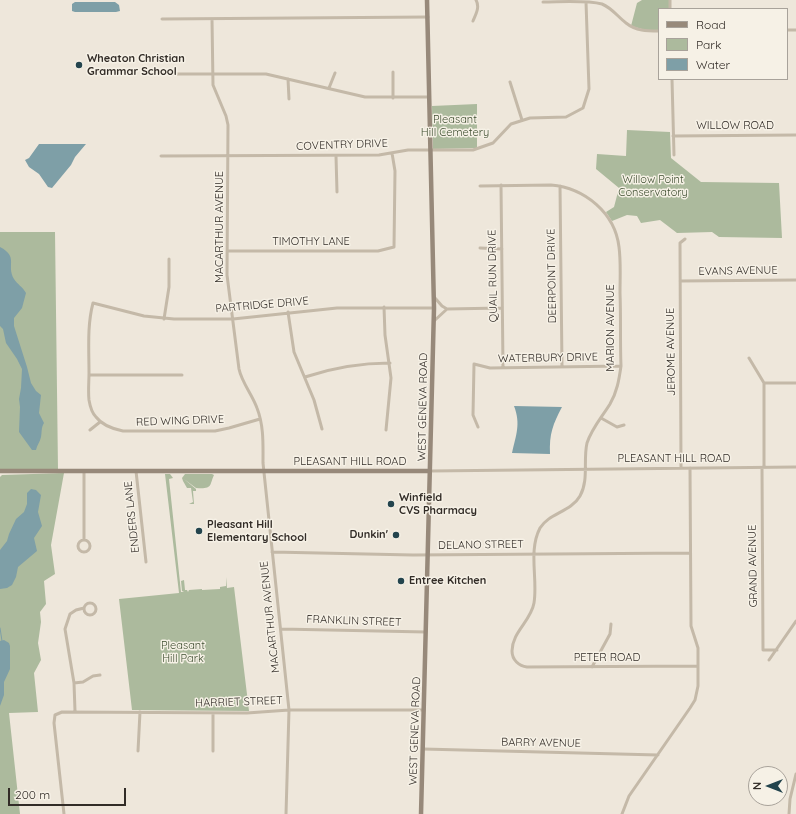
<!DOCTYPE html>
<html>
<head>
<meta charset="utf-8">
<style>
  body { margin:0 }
  #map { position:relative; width:796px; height:814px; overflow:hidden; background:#eee7db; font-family:Quicksand,sans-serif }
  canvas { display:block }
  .legend { position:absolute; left:658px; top:8px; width:130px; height:72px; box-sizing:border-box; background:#f6f1e6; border:1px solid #a8a29a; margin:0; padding:5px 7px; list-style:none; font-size:12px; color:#322c27 }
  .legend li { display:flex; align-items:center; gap:8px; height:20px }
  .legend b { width:20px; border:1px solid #a8a29a }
  .north { position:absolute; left:748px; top:766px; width:40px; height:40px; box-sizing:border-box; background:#f6f1e6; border:1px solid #a8a29a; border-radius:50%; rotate:270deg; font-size:11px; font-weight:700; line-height:16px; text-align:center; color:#322c27 }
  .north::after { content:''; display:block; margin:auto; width:14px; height:18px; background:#23444d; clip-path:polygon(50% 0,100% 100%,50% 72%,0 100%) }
  .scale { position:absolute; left:8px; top:788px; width:118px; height:18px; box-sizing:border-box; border:2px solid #322c27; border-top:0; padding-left:5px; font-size:12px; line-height:14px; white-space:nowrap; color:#322c27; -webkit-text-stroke:3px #f6f1e6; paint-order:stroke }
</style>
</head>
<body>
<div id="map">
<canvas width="796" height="814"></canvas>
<ul class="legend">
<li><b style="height:5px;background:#97897a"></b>Road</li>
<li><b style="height:11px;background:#acba9d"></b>Park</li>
<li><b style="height:11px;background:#7e9fa7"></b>Water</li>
</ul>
<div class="north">N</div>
<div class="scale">200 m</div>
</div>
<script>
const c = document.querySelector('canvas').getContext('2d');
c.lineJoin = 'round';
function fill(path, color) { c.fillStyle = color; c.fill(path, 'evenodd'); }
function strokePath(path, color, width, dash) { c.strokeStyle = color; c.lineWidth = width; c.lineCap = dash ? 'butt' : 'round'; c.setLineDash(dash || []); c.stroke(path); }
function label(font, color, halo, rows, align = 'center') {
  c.font = font + ' Quicksand,sans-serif'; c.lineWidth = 3; c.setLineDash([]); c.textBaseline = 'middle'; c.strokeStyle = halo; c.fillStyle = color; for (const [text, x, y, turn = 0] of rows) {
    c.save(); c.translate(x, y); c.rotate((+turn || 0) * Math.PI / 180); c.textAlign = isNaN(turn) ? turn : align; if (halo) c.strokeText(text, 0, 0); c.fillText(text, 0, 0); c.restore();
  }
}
const green = new Path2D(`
  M642,0H669L670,9H659V31H649L631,26L637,3Z
  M477,104V148L433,149L432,106Z
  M627,130L670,132L671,158L701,182L779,183L782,238L719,237L712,232L677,233L660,220L641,223L637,216L627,215L612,221L606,212L614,207L619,188L596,169L597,154L626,156Z
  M0,232H55L58,470H0Z
  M64,473L51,545L55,574L44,581L46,604L40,612L41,622L38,643L41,660L34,673L38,712L9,713L20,814H0V477L2,475Z
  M165,474H170L173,478L169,479L181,592H184L182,591L181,581L184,580L185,590H187L188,592L189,590L202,589V590L220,589V587L226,586V577L227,588L234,587L249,711L132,710L119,599L179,593Z
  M185,474H212L214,475C209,486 213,489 196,488L184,479L196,489V491H193L194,504H189L193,502L191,488H187L183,481L182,478Z`);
const water = new Path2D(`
  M75,2H115L119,5L120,11L116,12H75L72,11V4Z
  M39,144H86L75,157L71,165L52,188L48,187L39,174L29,167L25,160L29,158Z
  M0,247C19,257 6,265 14,279C17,284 23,287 26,293L22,308L14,318V326L27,367L31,383L36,391L41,395L39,413L44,423C41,428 42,432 41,437C40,442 37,445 36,450H32L19,432L20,407L19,399L21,388L22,369L17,359L6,343L3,329L0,326Z
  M514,406L562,407C553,424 549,434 550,454L512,453C516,435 521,424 514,406Z
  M31,489L36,490L41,495L38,512L42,526L34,538L37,551L18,567L16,577L12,585L7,588L0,589V550L7,541L9,534L16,519L24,512L27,504V493Z
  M4,640L9,643L10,646V669L4,682V695L0,706V641Z`);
const stream = new Path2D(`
  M0,628L2,641`);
const street = new Path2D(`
  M670,0V9
  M543,2C560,2 586,0 602,4C612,8 618,17 626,23C636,31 647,31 659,31
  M162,19L428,17
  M212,19L213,85L226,116L228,125L227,275L239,369C242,383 252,394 257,408C264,426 263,445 263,463L289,710L286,814
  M473,21C476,14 480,7 476,0
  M787,30H796
  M393,72V98
  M168,74H266L365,97H429
  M288,79L289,99
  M672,79L674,155
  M510,82L522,120
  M329,88L335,73
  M673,136L796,135
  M161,156L379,155L408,150H473L493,143L511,124L530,118L566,117L583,108L589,89L586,2
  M336,156L337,192
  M501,185L503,367
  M480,186L551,185C585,188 615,213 619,247C621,262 620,278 620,293C621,318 620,342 621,366C619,380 617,392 610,404C602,417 592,428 587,443C583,460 589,480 580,496C571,512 549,513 540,528C528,551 538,579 534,603C531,621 512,632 512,651C512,660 519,666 527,667L698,666
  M560,186L562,367
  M480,248L502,249
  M228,251H378L394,247L395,171L392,153
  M680,281L796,280
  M435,298L442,306L447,309L502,308
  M384,307L385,335L391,378L386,430
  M288,312L294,352L314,400L322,429
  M164,319L169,287V259
  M434,321L447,309
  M749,358L764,383V467
  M89,375H182
  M305,377C332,368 361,363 390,363
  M764,383H796
  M601,418L617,427L624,425
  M260,419L229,428L215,431H123C113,429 102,425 96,417C92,413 90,406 89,400C88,391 89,382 89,373C89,349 87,326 93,303L144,316L174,319H233L337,308H434
  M478,427L473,415L474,364L490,368L621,366
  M90,430L100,422
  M681,468L680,243L685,239
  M762,468L763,650H777
  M136,471L146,562
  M430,471L796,467
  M84,540V471
  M78 546a6 6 0 1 1 12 0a6 6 0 1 1-12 0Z
  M272,552L413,555L690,553
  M84 609a6 6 0 1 1 12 0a6 6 0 1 1-12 0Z
  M281,629L426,632
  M769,660L796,621
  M592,667L610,634L611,624
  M74,683L83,682L93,676L100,675
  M75,711L74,683L65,629L70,614L76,610L84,608
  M423,749L658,755
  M138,751L140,712
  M213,751V713
  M64,814L54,723L55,715L62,712L247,713L289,710H424
  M622,814L629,796L690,708L695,700L698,686V648L691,626L690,468
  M789,814L790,799L796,774`);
const secondary = new Path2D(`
  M0,471H430
  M421,814L434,308L427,0`);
const markers = [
  [79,65,4,"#23444d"],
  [391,504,4,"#23444d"],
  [199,531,4,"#23444d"],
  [396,535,4,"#23444d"],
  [401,581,4,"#23444d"]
];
const poiNames = [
  ["Wheaton Christian",87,59],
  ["Grammar School",87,72],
  ["Winfield",399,498],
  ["CVS Pharmacy",399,511],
  ["Pleasant Hill",207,525],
  ["Elementary School",207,538],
  ["Dunkin'",388,535,"right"],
  ["Entree Kitchen",409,581]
];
const parkNames = [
  ["Pleasant",455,120],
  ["Hill Cemetery",455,133],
  ["Willow Point",653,180],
  ["Conservatory",653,193],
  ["Pleasant",183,646],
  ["Hill Park",183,659]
];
const streetNames = [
  ["WILLOW ROAD",735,126],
  ["COVENTRY DRIVE",342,145,-2],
  ["MACARTHUR AVENUE",220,227,-90],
  ["TIMOTHY LANE",311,242],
  ["EVANS AVENUE",738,271,-1],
  ["QUAIL RUN DRIVE",493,276,-91],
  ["DEERPOINT DRIVE",552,276,-91],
  ["PARTRIDGE DRIVE",262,305,-5],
  ["MARION AVENUE",611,328,-90],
  ["JEROME AVENUE",671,352,-91],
  ["WATERBURY DRIVE",548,358,-1],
  ["WEST GENEVA ROAD",423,407,-89],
  ["RED WING DRIVE",180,421,-2],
  ["PLEASANT HILL ROAD",674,459],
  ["PLEASANT HILL ROAD",350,462],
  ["ENDERS LANE",132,517,-96],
  ["DELANO STREET",481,545,-1],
  ["GRAND AVENUE",753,566,-91],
  ["MACARTHUR AVENUE",270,617,-96],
  ["FRANKLIN STREET",354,621,2],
  ["PETER ROAD",607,658],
  ["HARRIET STREET",239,702,-2],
  ["WEST GENEVA ROAD",415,731,-88],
  ["BARRY AVENUE",541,743,1]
];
fill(green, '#acba9d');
fill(water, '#7e9fa7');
strokePath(stream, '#7e9fa7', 1);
strokePath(street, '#c4b9a8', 3);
strokePath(secondary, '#97897a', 4.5);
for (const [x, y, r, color] of markers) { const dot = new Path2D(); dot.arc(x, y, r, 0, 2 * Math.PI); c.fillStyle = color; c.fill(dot); strokePath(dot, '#f6f1e6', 1.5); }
label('bold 11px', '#322c27', '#f6f1e6', poiNames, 'left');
label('11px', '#3d4d2f', '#f6f1e6', parkNames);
label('11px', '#322c27', '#f6f1e6', streetNames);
</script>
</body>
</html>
